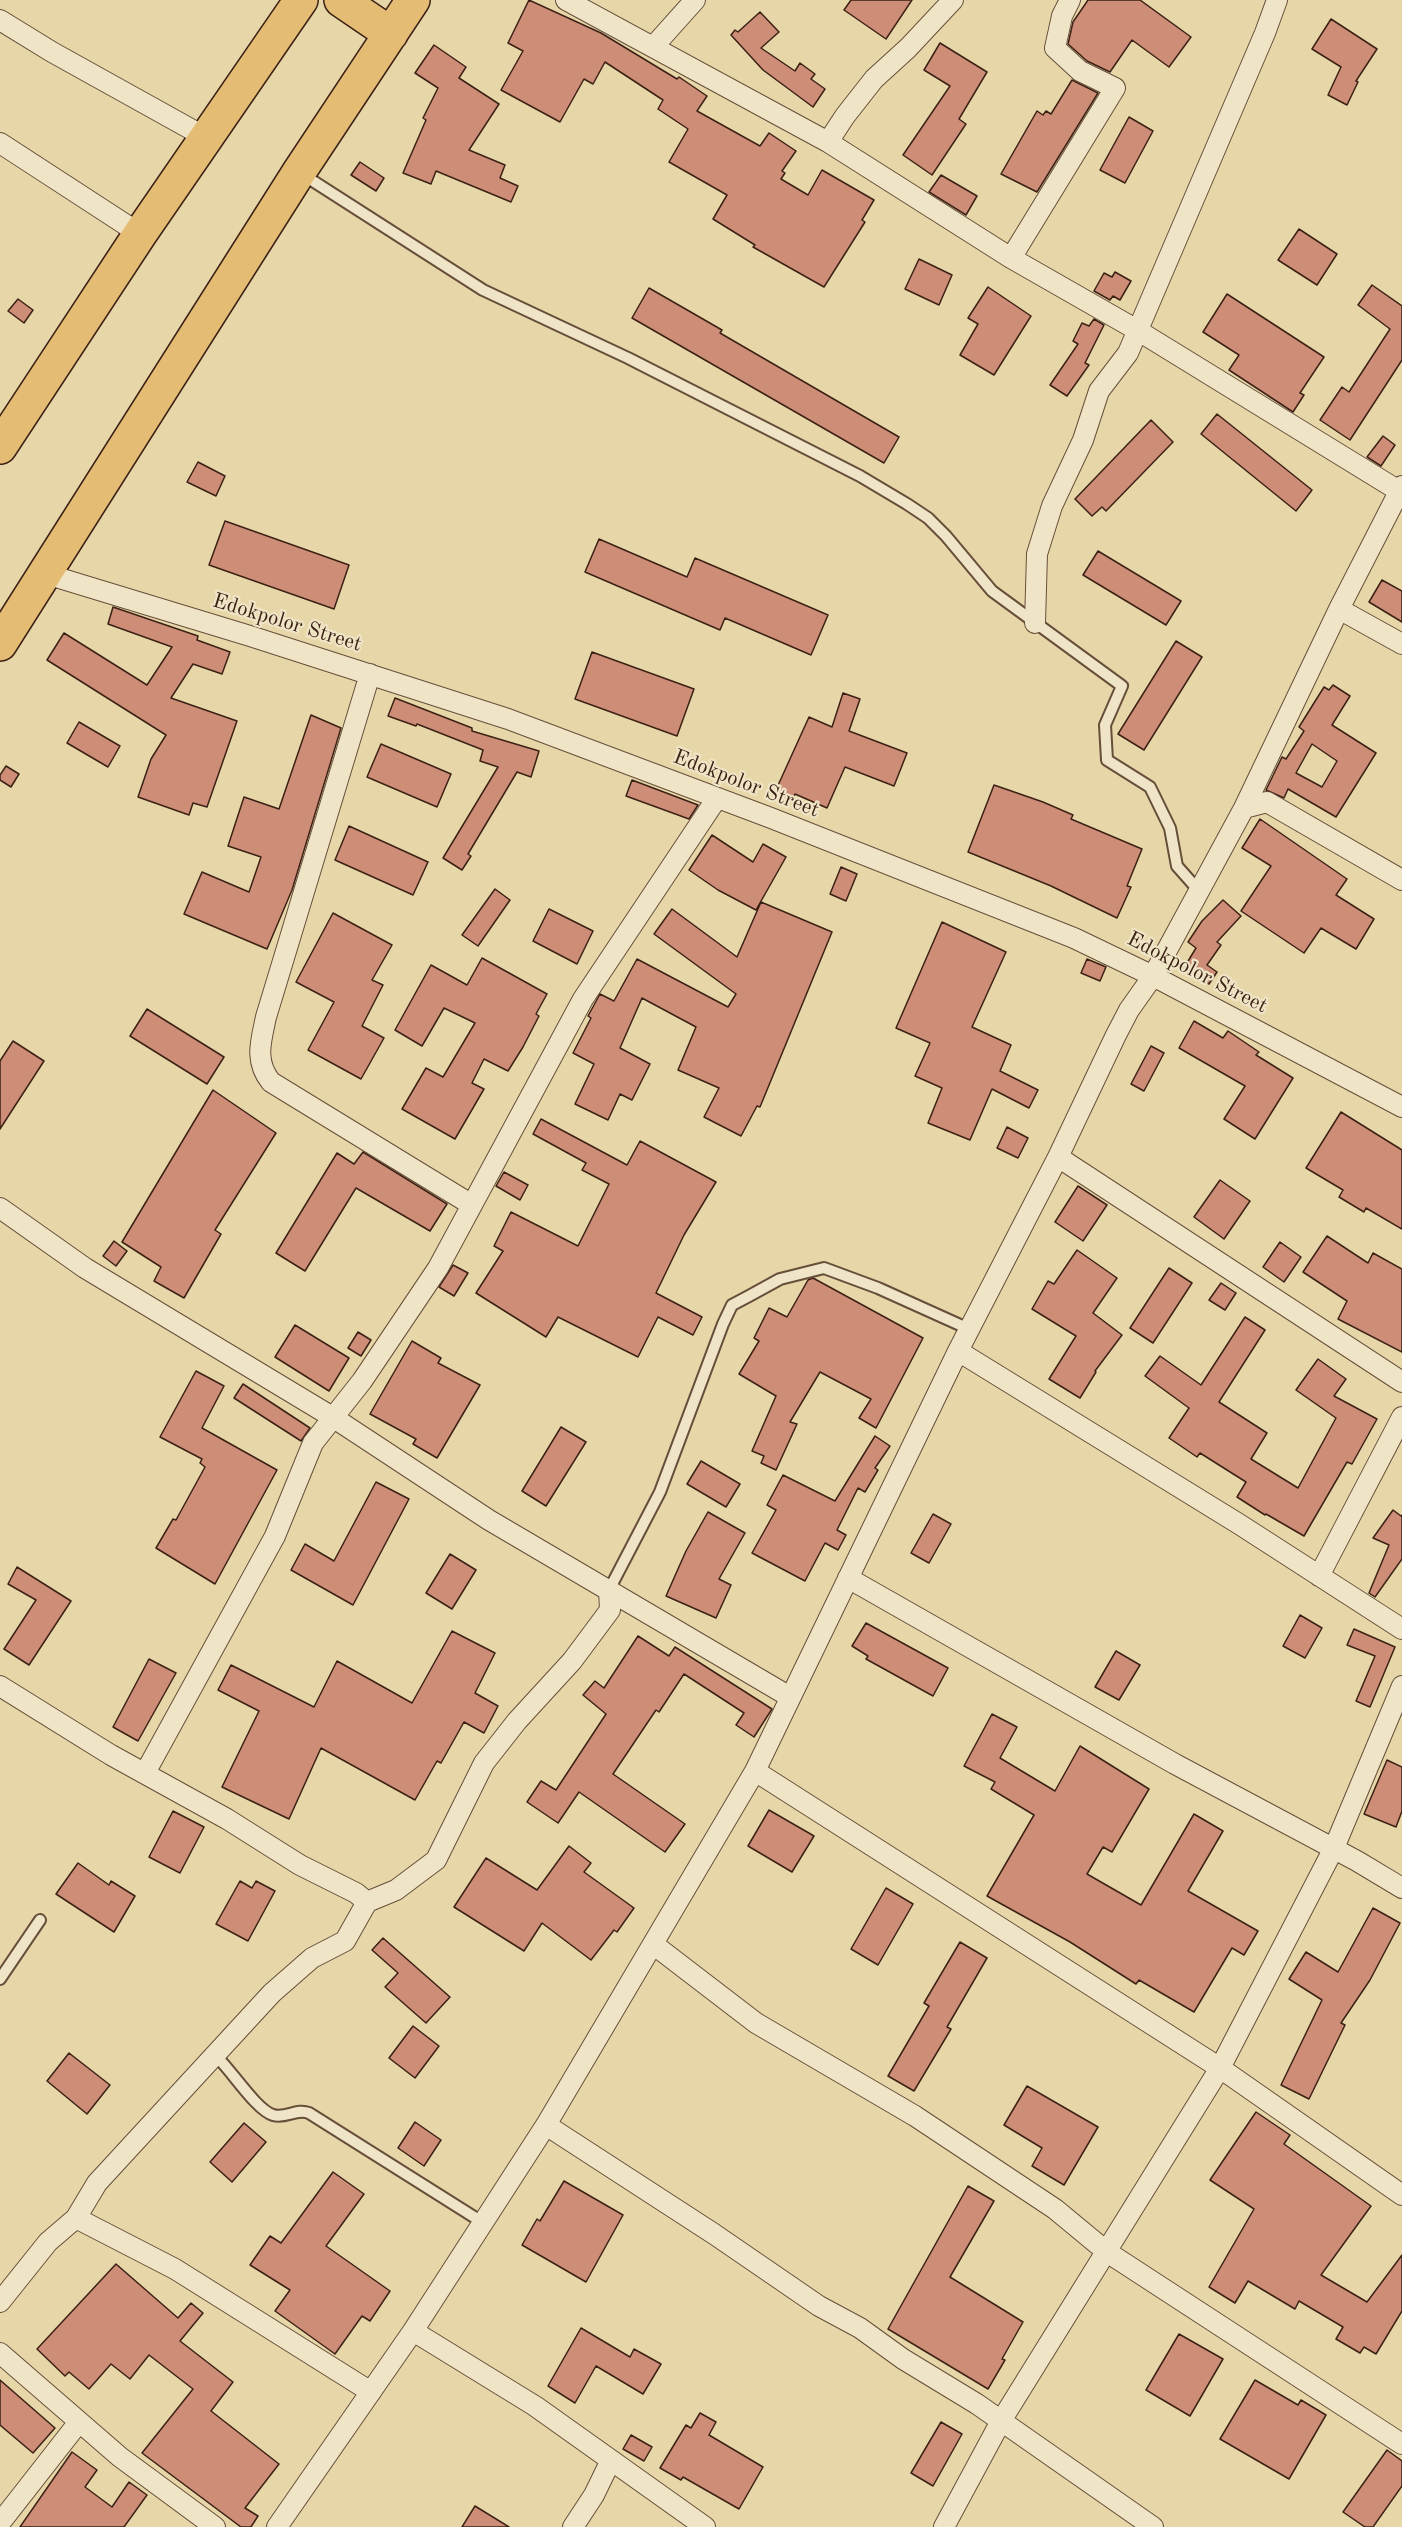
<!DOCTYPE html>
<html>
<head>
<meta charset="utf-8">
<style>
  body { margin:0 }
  canvas { display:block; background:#e7d7a8 }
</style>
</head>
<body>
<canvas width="1402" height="2527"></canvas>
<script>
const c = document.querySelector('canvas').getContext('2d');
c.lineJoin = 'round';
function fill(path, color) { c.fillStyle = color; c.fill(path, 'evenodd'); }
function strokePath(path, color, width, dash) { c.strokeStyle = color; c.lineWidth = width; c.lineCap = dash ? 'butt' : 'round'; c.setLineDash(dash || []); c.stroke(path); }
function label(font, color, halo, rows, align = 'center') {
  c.font = font + ' "Old Standard TT",serif'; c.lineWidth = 4.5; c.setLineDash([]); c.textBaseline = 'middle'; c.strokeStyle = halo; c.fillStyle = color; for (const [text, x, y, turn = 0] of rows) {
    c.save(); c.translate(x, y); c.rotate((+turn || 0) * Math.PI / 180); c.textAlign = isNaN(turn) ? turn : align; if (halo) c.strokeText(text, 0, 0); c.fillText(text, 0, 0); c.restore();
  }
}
const building = new Path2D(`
  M529,0L601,33L677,79L679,77L707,96L697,111L760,146L769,133L796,151L782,171L785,173L781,179L808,195L822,170L874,200L862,220L865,222L824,287L753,247L755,245L713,219L727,195L669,162L688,129L658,109L663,100L605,62L593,84L584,79L560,122L501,90L523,51L508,43Z
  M851,0H912L886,39L844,10Z
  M1088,0H1140L1191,37L1169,67L1132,40L1110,72L1087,61L1068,44L1073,22Z
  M760,12L779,32L761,48L795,71L800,63L815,74L811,79L825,89L813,107L763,70L731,35L735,30L738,32Z
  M1331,19L1377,49L1356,81L1358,82L1347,105L1328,95L1341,67L1312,49Z
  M940,43L987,72L959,119L966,124L932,175L903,155L950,86L924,70Z
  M434,45L466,67L459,78L499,104L469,150L505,165L500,178L518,186L511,202L436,171L431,184L403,173L426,120L423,118L438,88L415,73Z
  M1072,80L1098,93L1037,192L1001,174L1037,111L1043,115L1046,111L1051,114Z
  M1129,117L1153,131L1125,183L1100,170Z
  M360,162L384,178L376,191L351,175Z
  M941,175L977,196L966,215L929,192Z
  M1299,229L1337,254L1317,285L1278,260Z
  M919,259L952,275L939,305L905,289Z
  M1115,272L1131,281L1120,300L1113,296L1110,300L1094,291L1104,273L1112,277Z
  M1372,285L1402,306V360L1350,440L1320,420L1342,387L1349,392L1390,329L1358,305Z
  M988,287L1031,316L994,375L960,355L978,324L968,318Z
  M649,288L722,330L720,333L899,437L884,463L632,318Z
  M1227,294L1324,357L1300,393L1304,395L1293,412L1229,370L1239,355L1203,332Z
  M18,299L33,310L24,323L8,311Z
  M1094,319L1104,325L1085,363L1089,365L1067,396L1050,385L1078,344L1073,341L1082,323L1089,326Z
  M1217,414L1312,490L1296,511L1201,434Z
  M1151,420L1173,442L1106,511L1102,507L1092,516L1075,499Z
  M1383,436L1395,445L1381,466L1367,457Z
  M198,462L225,476L216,496L187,482Z
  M225,521L349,565L334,609L209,565Z
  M599,539L687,577L695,558L828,615L811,655L725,618L720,630L585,572Z
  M1098,551L1181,601L1166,625L1083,575Z
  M1382,580L1402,591V622L1369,602Z
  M113,607L198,636L197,640L230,652L222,674L193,664L171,698L237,721L207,807L193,803L189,815L138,797L151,759L166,735L47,660L64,633L147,685L172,647L108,624Z
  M1176,641L1202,657L1144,750L1118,734Z
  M592,652L694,689L677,736L575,699Z
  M1333,685L1350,696L1332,725L1376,753L1336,817L1288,789L1284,798L1266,790L1282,757L1286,759L1304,731L1299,727L1324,687L1329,690ZM1312,744L1337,761L1322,787L1296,773Z
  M843,693L860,699L849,731L907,753L894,786L845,767L827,808L795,794L792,800L775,792L809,717L832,727Z
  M395,698L472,728V731L539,751L531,777L517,772L468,854L471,856L462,870L443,858L498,767L480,761L483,750L417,724L416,726L388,716Z
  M311,715L341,728L292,890L267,949L184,914L202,872L249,892L261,857L228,846L244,797L279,809Z
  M79,722L120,746L108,767L67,743Z
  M381,744L451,774L437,807L367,777Z
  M6,766L19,774L11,787L0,780V775Z
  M632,780L698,805L689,819L626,796Z
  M994,785L1043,802L1073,815L1071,819L1142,849L1127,886L1131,887L1117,918L1051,886L968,852Z
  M1260,819L1347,879L1336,895L1374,919L1356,949L1321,928L1304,953L1241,911L1271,866L1242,848Z
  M349,826L428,862L413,895L335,860Z
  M712,835L753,862L763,844L786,857L756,910L718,890L689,870Z
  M841,867L857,874L846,901L830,894Z
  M495,889L510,900L478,946L462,935Z
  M1223,900L1241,916L1217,942L1221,945L1207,965L1217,972L1209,984L1182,971L1196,948L1188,942L1202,921Z
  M761,902L832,932L760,1107L757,1106L741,1136L704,1117L719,1088L678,1070L696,1027L642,998L620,1048L650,1064L632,1100L620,1094L608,1120L575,1104L594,1064L573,1053L591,1018L588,1016L600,994L614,1001L637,959L728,1007L736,994L654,934L672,909L737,957Z
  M549,909L593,931L577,964L533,941Z
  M333,913L392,945L372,980L383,985L362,1026L384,1038L361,1079L308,1050L334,1002L296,982Z
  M942,922L1006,952L972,1027L1011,1045L1000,1071L1038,1090L1029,1108L992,1089L970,1140L928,1123L942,1088L915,1076L930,1043L896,1028Z
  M482,958L547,994L536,1014L539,1016L523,1047L508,1071L484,1059L472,1083L484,1089L455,1139L402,1109L426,1068L443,1077L475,1023L444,1008L422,1046L395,1030L431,965L467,985Z
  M1087,959L1106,967L1100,981L1081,973Z
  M147,1009L224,1057L207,1084L130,1036Z
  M1194,1021L1223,1038L1228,1031L1259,1052L1256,1055L1293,1078L1255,1139L1224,1119L1245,1086L1179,1048Z
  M13,1041L44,1061L0,1129V1061Z
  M1151,1046L1164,1053L1144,1091L1131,1084Z
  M213,1090L276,1133L215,1230L221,1234L184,1298L154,1281L161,1267L122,1242Z
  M1341,1112L1402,1150V1229L1366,1208L1364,1212L1339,1197L1343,1190L1306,1168Z
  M541,1119L627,1165L640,1141L716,1182L684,1235L656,1293L702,1317L693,1335L658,1317L638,1357L558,1317L546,1337L476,1293L503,1251L494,1246L511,1212L578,1246L609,1184L582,1170L586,1163L533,1134Z
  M1007,1127L1028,1138L1018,1158L997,1148Z
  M363,1152L447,1204L430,1231L356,1188L305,1271L276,1253L337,1153L354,1164Z
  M504,1172L528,1185L520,1200L496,1186Z
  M1220,1180L1250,1201L1224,1239L1194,1217Z
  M1078,1186L1107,1205L1083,1241L1055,1222Z
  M1327,1236L1368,1263L1373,1253L1402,1269V1352L1338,1319L1347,1301L1303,1272Z
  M114,1241L127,1251L116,1266L103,1256Z
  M1280,1242L1301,1257L1284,1282L1263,1267Z
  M1077,1250L1117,1278L1093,1313L1122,1335L1095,1371L1096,1372L1080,1398L1049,1379L1076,1336L1032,1309L1048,1281L1054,1284Z
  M453,1265L468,1273L454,1296L439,1287Z
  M1169,1268L1192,1283L1153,1343L1130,1328Z
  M813,1278L923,1338L876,1428L859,1418L871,1399L820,1372L790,1422L797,1424L776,1470L761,1463L764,1456L752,1451L776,1396L739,1374L759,1341L754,1338L769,1308L787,1317L808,1280Z
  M1221,1283L1236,1293L1225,1310L1209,1300Z
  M1245,1317L1265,1330L1219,1402L1267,1433L1251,1459L1298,1488L1336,1418L1296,1390L1318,1359L1346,1379L1334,1396L1377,1419L1352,1464L1347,1462L1304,1536L1266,1514L1265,1515L1237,1497L1246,1482L1200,1453L1197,1457L1169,1438L1189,1408L1145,1376L1160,1356L1201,1385Z
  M295,1325L349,1358L329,1391L275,1357Z
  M358,1332L371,1340L361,1356L348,1348Z
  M412,1341L441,1358L438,1363L480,1385L437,1458L413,1444L416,1439L370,1414Z
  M196,1371L224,1386L202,1428L277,1470L215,1584L156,1548L173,1519L176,1520L205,1467L200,1463L202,1459L160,1437Z
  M243,1384L310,1428L301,1441L234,1398Z
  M561,1427L586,1442L546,1506L522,1491Z
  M875,1436L890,1446L875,1468L878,1470L865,1492L858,1488L837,1530L846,1535L838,1550L825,1543L805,1581L752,1553L776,1510L767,1505L783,1475L835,1501Z
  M701,1461L740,1484L726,1507L687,1484Z
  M376,1482L409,1499L353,1605L291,1570L305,1544L334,1561Z
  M1393,1510L1401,1516L1402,1515V1559L1375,1597L1369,1593L1389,1545L1373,1538Z
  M708,1512L745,1533L719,1579L731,1585L716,1618L666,1596L686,1551Z
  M933,1514L951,1524L929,1563L911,1553Z
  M450,1554L476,1570L452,1609L426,1593Z
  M17,1567L71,1601L29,1665L4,1649L36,1600L8,1584Z
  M1300,1615L1322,1628L1305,1658L1283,1646Z
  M866,1623L948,1668L933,1696L866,1659L868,1656L852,1646Z
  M1354,1629L1395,1647L1370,1707L1356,1701L1375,1656L1347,1645Z
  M452,1631L495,1653L475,1693L498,1706L484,1733L464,1722L441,1763L437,1761L415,1800L321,1748L289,1819L222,1787L259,1711L218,1690L231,1665L314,1707L337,1661L412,1703Z
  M638,1636L669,1656L675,1647L772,1709L754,1737L736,1725L744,1713L684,1674L659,1712L656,1710L613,1774L685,1824L665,1852L579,1792L558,1823L527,1802L541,1781L556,1790L606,1714L583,1695L595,1681L604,1688Z
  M1116,1651L1140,1665L1119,1700L1095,1687Z
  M149,1659L176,1673L138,1741L113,1727Z
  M992,1714L1017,1727L1000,1758L1055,1791L1080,1746L1149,1789L1112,1852L1103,1847L1087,1874L1141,1905L1194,1814L1223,1831L1188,1891L1258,1931L1244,1955L1232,1948L1194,2012L1139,1980L1136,1984L1070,1942L987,1896L1034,1815L991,1789L995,1782L964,1766Z
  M1387,1760L1402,1767V1811L1396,1827L1364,1814Z
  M769,1810L814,1836L792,1872L748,1846Z
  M173,1811L204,1827L180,1873L149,1857Z
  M569,1846L591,1863L584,1872L634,1908L617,1932L614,1930L591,1960L542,1923L524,1951L454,1907L486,1858L537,1890Z
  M78,1863L109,1885L111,1881L135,1896L114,1932L56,1894Z
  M240,1881L252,1888L256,1881L275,1891L248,1941L216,1924Z
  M886,1888L913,1904L878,1965L851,1949Z
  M1373,1908L1400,1923L1370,1980L1341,2023L1345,2025L1309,2099L1281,2085L1322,2000L1289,1979L1306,1952L1338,1972Z
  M383,1938L450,1997L426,2023L385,1987L398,1973L372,1950Z
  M960,1942L987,1958L947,2027L951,2029L914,2091L888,2076L929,2006L924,2003Z
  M413,2026L439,2046L415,2078L389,2058Z
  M69,2053L110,2085L87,2114L47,2081Z
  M1027,2086L1098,2127L1064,2185L1032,2166L1042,2148L1004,2125Z
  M1256,2112L1290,2135L1284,2144L1371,2206L1321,2275L1367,2302L1402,2255V2311L1376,2354L1364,2347L1360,2353L1336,2339L1343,2327L1299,2301L1295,2309L1248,2281L1235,2303L1209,2287L1254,2209L1210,2180Z
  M415,2122L441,2140L424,2166L398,2148Z
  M244,2123L266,2142L232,2182L210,2162Z
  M333,2172L364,2194L326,2246L390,2291L370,2321L362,2316L335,2354L275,2311L290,2290L250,2265L270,2236L281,2243Z
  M564,2181L623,2215L586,2282L522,2245L537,2219L540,2221Z
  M968,2186L994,2201L950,2277L1023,2322L1002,2359L1005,2360L988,2389L888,2329Z
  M116,2264L178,2318L191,2303L203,2313L180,2341L233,2382L211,2411L279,2464L245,2508L258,2516L251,2527H241L142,2453L193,2389L149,2355L130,2379L111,2364L89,2389L69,2372L65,2376L37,2349Z
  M581,2328L630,2357L634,2349L661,2364L643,2394L596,2366L575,2403L548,2386Z
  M1179,2334L1223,2359L1190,2416L1146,2390Z
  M0,2380L55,2428L33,2453L0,2425Z
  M1255,2380L1298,2405L1301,2400L1326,2415L1289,2479L1220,2439Z
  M700,2413L716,2422L709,2435L763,2467L739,2509L683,2477L681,2480L660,2468L686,2425L691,2428Z
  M941,2422L962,2434L933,2486L911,2473Z
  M631,2435L652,2447L644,2461L623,2449Z
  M1387,2450L1402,2461V2486L1373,2527H1365L1343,2512Z
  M72,2452L97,2470L85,2487L112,2507L129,2482L147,2495L124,2527H20Z
  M475,2506L509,2527H462Z`);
const service = new Path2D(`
  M302,174L483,290L628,358L860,476L907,504L928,518L946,536L992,591L1122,686L1105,725L1107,760L1150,787L1170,828L1177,866L1200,892
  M609,1590L660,1492L723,1324L732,1305L749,1296L780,1279L824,1268L878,1288L969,1329
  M0,1979L40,1920
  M214,2054C230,2068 256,2110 273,2115C286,2119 296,2108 309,2113L482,2222`);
const minor = new Path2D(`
  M566,0L828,142L1011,258L1137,330L1399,491
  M0,20L52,52L205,137
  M653,47L695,0
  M828,142L845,116L874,79L908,48L953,0
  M0,143L140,234
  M1011,258L1115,88L1080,71L1055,48L1062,16L1070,0
  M46,574L250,636L508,719L771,818L1074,938L1153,976L1402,1107
  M1339,609L1402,486
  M1035,623L1037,554L1052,506L1083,440L1099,391L1128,353L1265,33L1277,0
  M370,674L266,1017C261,1041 254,1061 271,1082L472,1205
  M1244,808L1339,609L1402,644
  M1058,1157L1402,1382
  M0,1208L85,1268L334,1418L489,1520L790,1697
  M958,1351L1239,1524L1402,1629
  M1319,1576L1402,1417
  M848,1578L1175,1764L1357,1861L1402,1888
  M0,1686L111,1755L227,1819L300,1865L356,1893L367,1902L345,1941L312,1958L272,1993L97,2183L76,2218
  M755,1771L1220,2068L1402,2195
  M145,1773L275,1536L313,1443L362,1381L438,1268L583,999L717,798
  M367,1902L396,1890L436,1860L484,1763L517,1721L572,1661L610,1610L609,1590
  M653,1944L756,2023L915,2116L1055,2209L1107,2252L1402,2444
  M546,2125L714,2234L819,2306L860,2328L903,2359L977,2404L1153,2527
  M0,2302L48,2242L76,2218L175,2269L371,2392
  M413,2331L535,2406L705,2527
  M0,2353L120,2457L215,2527
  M0,2523L79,2422
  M277,2527L413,2331L546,2125L755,1771L958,1351L1058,1157L1116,1035L1129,1010L1153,976L1244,808L1267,802L1402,880
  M573,2527L594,2495L611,2460
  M944,2527L1001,2421L1220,2068L1334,1848L1402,1686`);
const trunk = new Path2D(`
  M341,0L391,34
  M0,447L140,234L301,0
  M0,644L299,172L413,0`);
const streetNames = [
  ["Edokpolor Street",287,623,17],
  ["Edokpolor Street",746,784,21],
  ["Edokpolor Street",1197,973,27]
];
fill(building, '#cd8d77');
strokePath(building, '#3c2115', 1.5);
strokePath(service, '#674e3a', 14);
strokePath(minor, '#674e3a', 22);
strokePath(trunk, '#3c2115', 36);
strokePath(service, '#efe5c6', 10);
strokePath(minor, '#efe5c6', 20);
strokePath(trunk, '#e4bc74', 33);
label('21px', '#3c2115', '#efe5c6', streetNames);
</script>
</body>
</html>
